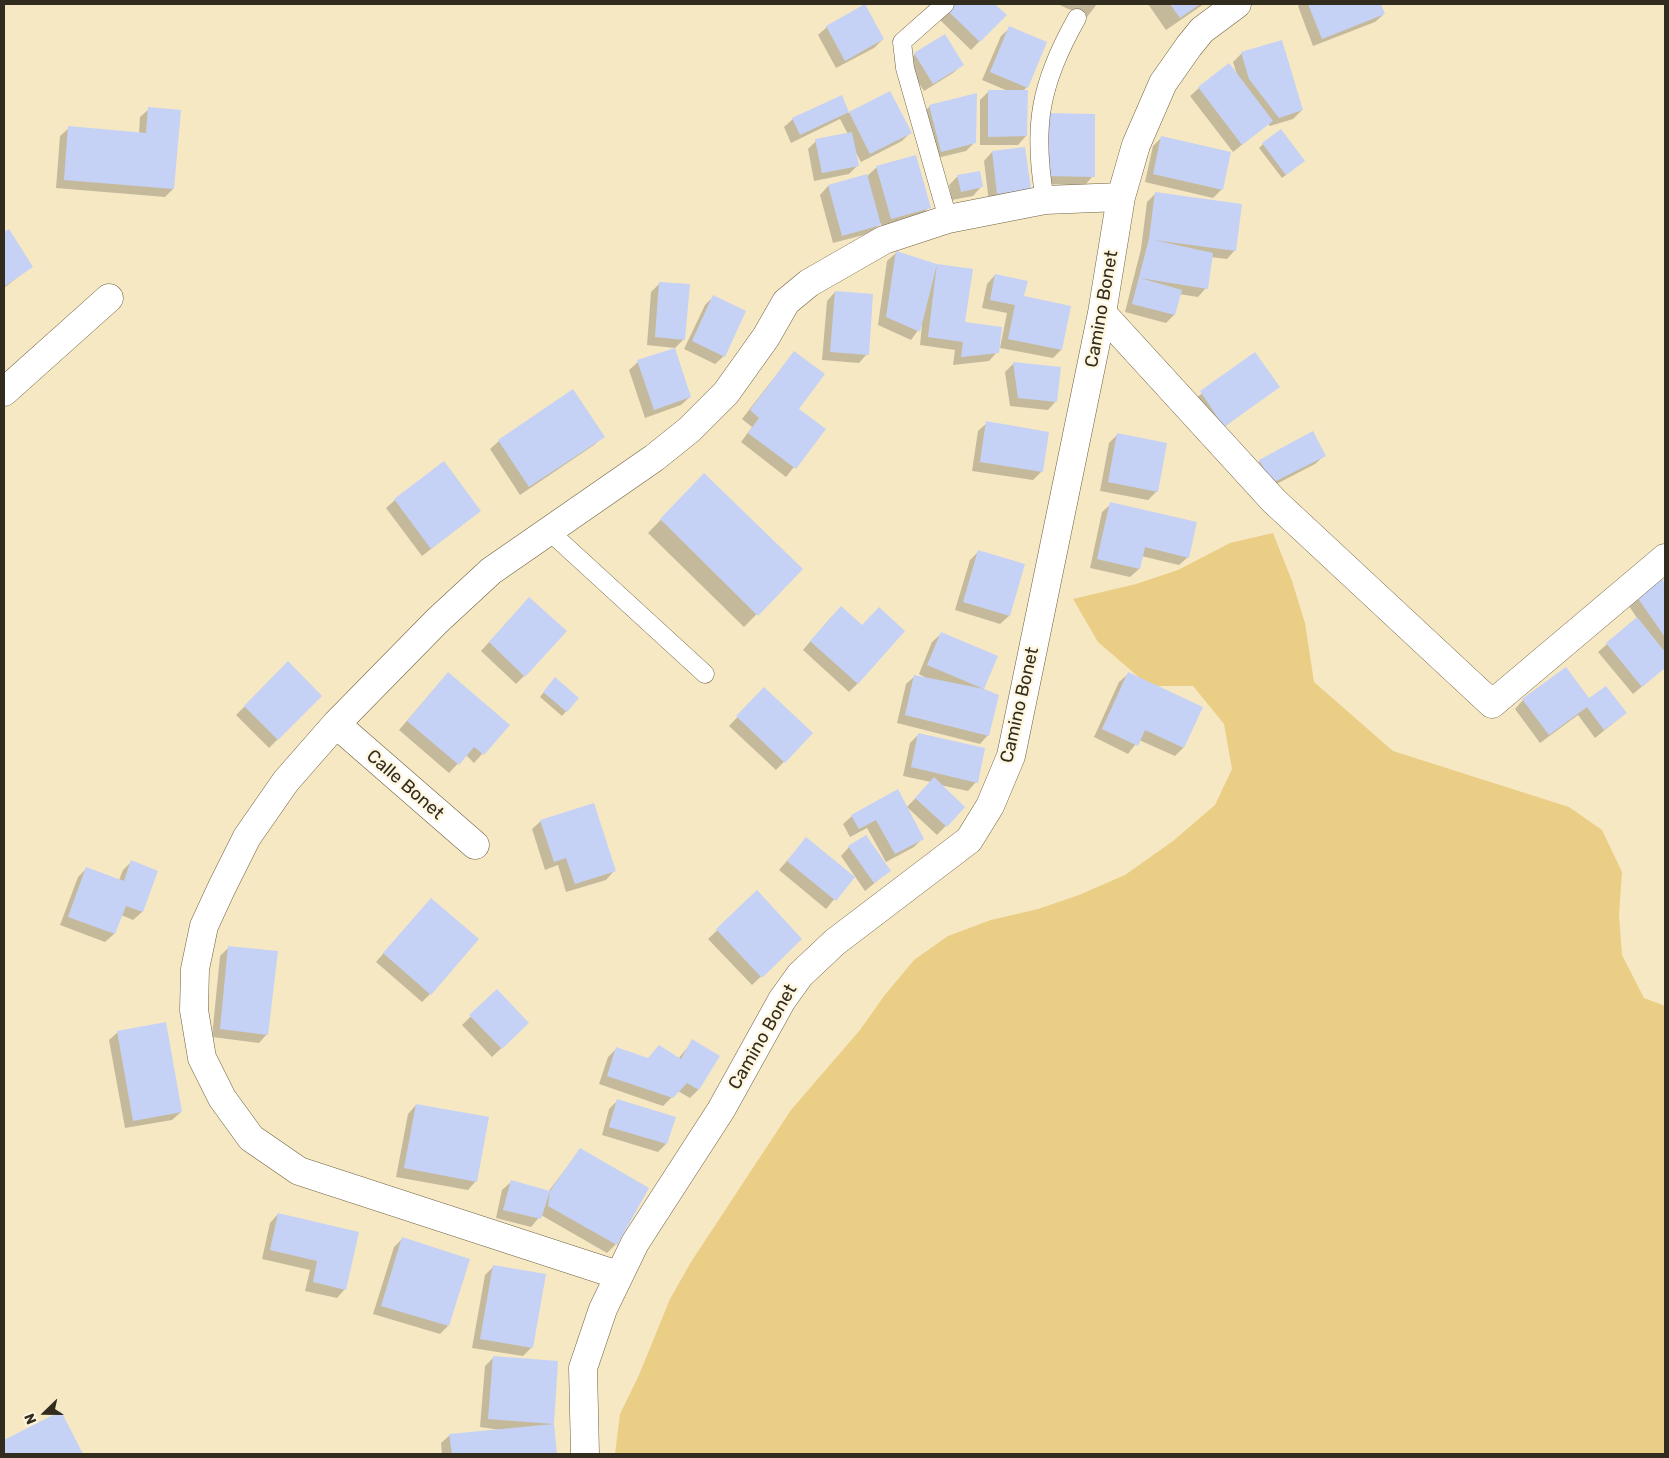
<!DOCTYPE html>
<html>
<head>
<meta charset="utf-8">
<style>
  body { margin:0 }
  #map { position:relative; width:1669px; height:1458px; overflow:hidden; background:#f7e8c4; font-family:Rubik,sans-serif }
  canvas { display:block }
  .frame { position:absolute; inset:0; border:5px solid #312c1e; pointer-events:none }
  .north { position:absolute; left:20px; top:1388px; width:50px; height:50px; -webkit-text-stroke:4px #fff6e0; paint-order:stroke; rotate:248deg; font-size:14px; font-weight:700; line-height:20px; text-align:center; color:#312c1e }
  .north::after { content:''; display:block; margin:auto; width:18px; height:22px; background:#312c1e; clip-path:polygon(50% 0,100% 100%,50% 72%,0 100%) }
</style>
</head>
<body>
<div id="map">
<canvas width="1669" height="1458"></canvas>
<div class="frame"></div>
<div class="north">N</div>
</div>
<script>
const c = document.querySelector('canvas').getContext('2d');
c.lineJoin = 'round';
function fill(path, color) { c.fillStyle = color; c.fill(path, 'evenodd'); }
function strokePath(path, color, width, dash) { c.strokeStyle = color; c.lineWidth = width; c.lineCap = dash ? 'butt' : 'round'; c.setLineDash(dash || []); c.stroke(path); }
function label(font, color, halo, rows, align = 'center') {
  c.font = font + ' Rubik,sans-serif'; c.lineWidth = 5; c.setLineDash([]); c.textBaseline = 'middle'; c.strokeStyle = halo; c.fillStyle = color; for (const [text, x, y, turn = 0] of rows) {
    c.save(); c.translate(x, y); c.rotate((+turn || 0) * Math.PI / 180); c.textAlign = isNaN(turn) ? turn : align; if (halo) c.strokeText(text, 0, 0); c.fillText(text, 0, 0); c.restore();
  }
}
const green = new Path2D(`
  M1273,533L1292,581L1305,623L1314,682L1393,751L1569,807L1602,830L1622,872L1619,915L1622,955L1644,998L1665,1006V1454H615L620,1414L639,1375L670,1299L691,1262L791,1110L860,1030L884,996L914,960L948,936L991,920L1038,909L1079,895L1125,875L1173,841L1215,805L1232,769L1224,724L1193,686H1149L1098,642L1073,599L1136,584L1178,570L1230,543Z`);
const shadow = new Path2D(`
  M956,4H993L1005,15L971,50L940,20Z
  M1057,4H1097L1087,17Z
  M1148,4H1204L1166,30Z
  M1300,4H1380L1384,14L1375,22L1313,46L1298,6Z
  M827,27L883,39L874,48L836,68L818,35Z
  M1010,28L1027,87L1022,92L1026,136L1018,145H980V100L989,91H1008L982,80L1001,36Z
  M1242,53L1302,110L1293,119L1270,126L1268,124L1233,152L1190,96L1199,88L1237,75L1233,62Z
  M915,54L962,65L953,73L924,91L906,63Z
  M890,92L910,133L902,141L861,162L855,151L858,165L849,174L814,181L808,149L816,141L848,134L840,119L791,143L784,127L793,119L841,97L848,113Z
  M930,106L975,142L966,151L933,159L921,115Z
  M149,109L173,189L165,197L56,188L60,136L69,128L139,134L140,117Z
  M1094,115L1093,176L1085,185L1039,184Z
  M1162,137L1222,189L1213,198L1145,182L1153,146Z
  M1263,144L1299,165L1282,178L1259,148Z
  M1024,148L1029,189L989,202L984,161L992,152Z
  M877,167L929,207L921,216L882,227L881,223L871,233L833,243L820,195L828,186L866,176V177Z
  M979,173L981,187L973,196L952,200L949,185L957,177Z
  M1155,194L1235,250L1227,259L1211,257L1206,288L1198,297L1179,294L1174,315L1166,323L1125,312L1141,249L1147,202Z
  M8,231L32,266L4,288V234Z
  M896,253L937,265L964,323L997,352L989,361L953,365L955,350L920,345L922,325L911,340L878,325L887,261Z
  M995,275L1023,297L1061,350L1053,358L1000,348L1007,313L982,308L987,284Z
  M660,283L684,339L675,348L647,345L651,292Z
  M835,292L867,354L859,363L822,360L827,301Z
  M713,297L724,356L715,364L684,349L705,305Z
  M794,352L798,409L824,429L786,477L741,442L752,427L742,419Z
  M1255,354L1278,386L1215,434L1192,401Z
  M638,362L690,397L681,405L645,418L629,370Z
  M1014,363L1056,401L1048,410L1010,406L1005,372Z
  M987,423L1042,471L1033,480L972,471L978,431Z
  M1117,435L1157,491L1148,500L1100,491L1109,443Z
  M603,437L594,445L520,495L490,449L499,441Z
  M1324,456L1315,464L1263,491L1252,469L1260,461Z
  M704,475L801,569L744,627L648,533Z
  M395,500L480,511L422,556L386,508Z
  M1111,504L1188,557L1179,565L1141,556L1139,569L1130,577L1090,568L1102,512Z
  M979,551L1009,616L1000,624L955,610L970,560Z
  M1661,581L1665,586V649L1663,651L1665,654V667L1633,694L1598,652L1637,618L1629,606Z
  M521,607L524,676L516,684L481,651Z
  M832,616L858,683L849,692L803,650Z
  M941,634L996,657L983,690L988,735L980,744L897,723L906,684L915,676L928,679L919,674L932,642Z
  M288,663L321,696L269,748L236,715Z
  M1128,674L1201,708L1183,748L1175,756L1139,740L1128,754L1094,737L1119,682Z
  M440,682L508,725L474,763L466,755L449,773L399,730Z
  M551,683L578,698L562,716L540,697Z
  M764,689L811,734L776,770L729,726Z
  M1523,700H1589L1626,713L1595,738L1578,715L1540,743L1515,709Z
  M919,734L976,782L968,791L940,785L964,807L937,835L907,807L931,782L903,776L910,743Z
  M898,791L923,838L914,847L886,862L867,828L850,837L843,824L852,816Z
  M541,821L614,871L606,880L566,892L558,865L545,870L532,829Z
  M806,839L853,877L826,909L779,870Z
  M849,847L889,871L865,891L841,856Z
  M132,861L156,871L142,912L133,920L121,915L114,934L105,942L60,925L78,877L87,868L119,880L123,870Z
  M757,892L800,939L752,985L708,939Z
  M423,908L430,994L422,1002L376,962Z
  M229,947L267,1034L259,1043L212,1037L220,956Z
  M497,991L528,1023L492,1057L462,1025Z
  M118,1032L181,1112L172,1120L125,1128L109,1040Z
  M693,1041L698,1090L690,1098L678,1091L663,1106L599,1084L608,1057L617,1048L648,1059H678Z
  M618,1100L666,1144L658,1152L602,1135L609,1109Z
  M416,1105L476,1181L468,1190L396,1177L408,1114Z
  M580,1150L616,1244L607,1253L541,1215L531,1227L496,1218L502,1190L511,1182L548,1192Z
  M278,1214L345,1289L337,1298L305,1291L310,1270L262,1259L270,1223Z
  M402,1239L448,1326L440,1334L373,1314L394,1247Z
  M494,1266L544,1275L531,1348L523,1356L472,1348L485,1275Z
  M493,1358L553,1424L555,1454H442L441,1443L450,1435L500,1430L480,1427L485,1366Z
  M61,1413L82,1454H4V1442Z`);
const building = new Path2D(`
  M865,4L884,39L845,61L826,26Z
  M954,4H995L1007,15L980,42L948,11Z
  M1170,4H1200L1180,18Z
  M1308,4H1381L1385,14L1322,39Z
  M1009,26L1047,42L1028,88L990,72Z
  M945,34L964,65L933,84L914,53Z
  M1282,40L1303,110L1279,118L1249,79L1241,52Z
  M1229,63L1273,121L1242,145L1198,87Z
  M988,90H1028L1027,136L988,137Z
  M890,91L912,133L870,154L849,112Z
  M977,93L976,143L941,152L929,105Z
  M842,95L849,112L800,135L792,118Z
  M148,107L181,110L174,189L64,180L68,126L146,133Z
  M1047,113L1095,114V177L1047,176Z
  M1281,129L1305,161L1286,175L1262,143Z
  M852,132L859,166L822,173L815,139Z
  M1161,136L1231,152L1223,190L1153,174Z
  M1025,147L1031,189L997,194L992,151Z
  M916,155L931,208L891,219L876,166Z
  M980,171L983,187L961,192L957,175Z
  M867,174L881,225L842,236L828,185Z
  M1155,192L1242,204L1236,251L1154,240L1213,253L1208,289L1140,278L1182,290L1175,315L1132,304L1149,239Z
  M9,229L33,267L5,286L4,232Z
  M896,251L937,264L920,332L886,317Z
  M937,264L973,269L965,322L1002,327L999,353L961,357L963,342L928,337Z
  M995,274L1028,281L1024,296L1071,306L1062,350L1008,339L1015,305L990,300Z
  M659,282L690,284L685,340L655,337Z
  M835,291L873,294L869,355L830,352Z
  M713,295L746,311L725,357L692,341Z
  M675,348L691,397L654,410L637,360Z
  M794,351L825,374L799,409L826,429L796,469L748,433L759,418L750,410Z
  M1255,352L1280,387L1224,427L1200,391Z
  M1013,362L1061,367L1057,402L1018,398Z
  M573,389L605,437L529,487L498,440Z
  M986,421L1049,432L1043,472L980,462Z
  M1313,431L1326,456L1272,483L1259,460Z
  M1117,433L1167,443L1158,492L1108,482Z
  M444,461L481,511L431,549L394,499Z
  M704,473L803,569L758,616L660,519Z
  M1110,502L1197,522L1189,558L1145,547L1140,569L1097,559Z
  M978,550L1025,564L1010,616L963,602Z
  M1662,579L1665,584V637L1637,597Z
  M529,597L567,631L525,677L489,642Z
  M841,606L862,625L879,607L905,631L858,684L810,641Z
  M1637,617L1665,652V668L1642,687L1606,643Z
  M941,632L998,656L984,689L927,665Z
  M288,661L322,696L278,740L244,706Z
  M1566,667L1589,698L1606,686L1627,713L1604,730L1587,707L1549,735L1522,699Z
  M448,672L510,725L484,755L474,747L459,765L407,721Z
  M1128,672L1203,707L1184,748L1145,730L1138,746L1102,729Z
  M914,675L984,689L999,695L989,736L905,715Z
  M555,677L579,698L567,712L543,692Z
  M764,687L813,733L785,763L736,716Z
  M918,733L985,748L978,783L911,767Z
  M934,777L965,807L947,827L915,798Z
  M898,789L924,839L895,854L876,820L859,829L851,815Z
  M594,803L616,871L575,884L566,858L554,862L540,820Z
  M866,835L891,871L874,883L848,846Z
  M806,837L855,877L836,901L787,861Z
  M131,860L158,871L143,912L126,906L115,934L68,917L86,867L124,881Z
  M757,890L802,939L762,978L716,929Z
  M431,898L479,939L431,995L383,953Z
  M228,946L278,951L268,1035L220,1029Z
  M497,989L529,1023L502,1049L469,1015Z
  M166,1022L182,1112L133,1121L117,1031Z
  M692,1039L720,1056L699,1090L687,1083L673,1098L607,1076L616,1047L648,1058L659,1045L681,1059Z
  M617,1099L676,1117L667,1144L609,1127Z
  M416,1104L489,1117L477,1182L404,1168Z
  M580,1148L649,1188L617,1245L548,1206L550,1191L541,1219L503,1210L511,1180L550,1191Z
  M278,1213L359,1232L346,1290L313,1282L317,1261L270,1250Z
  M402,1237L470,1259L449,1326L381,1306Z
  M493,1265L546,1274L533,1348L480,1339Z
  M493,1356L558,1361L554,1424L488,1419Z
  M61,1411L83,1454H4V1440Z
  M554,1424L557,1454H452L449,1434Z`);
const lane = new Path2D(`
  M945,4L902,42L905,68L948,219
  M1045,200C1032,127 1040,83 1077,18
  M549,531L705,674`);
const street = new Path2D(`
  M1102,313L1274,501L1492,704L1665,558
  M4,392L109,298
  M336,724L475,845
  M618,1275L299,1171L251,1138L222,1098L202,1058L194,1010L195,969L204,926L222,887L247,837L286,781L336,724L437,621L491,571L654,458L689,430L726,393L766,337L786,302L809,283L884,240L948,219L1045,200L1121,197
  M585,1454L583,1368L603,1309L635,1243L721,1110L782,1000L800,975L835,942L969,840L990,806L1011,756L1102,313L1121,197L1136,145L1163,83L1189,46L1202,30L1237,4`);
const streetNames = [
  ["Camino Bonet",1102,309,-80],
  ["Camino Bonet",1020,705,-77],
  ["Calle Bonet",405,785,41],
  ["Camino Bonet",763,1037,-60]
];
fill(green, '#eace86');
fill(shadow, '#0003');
fill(building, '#c5d2f5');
strokePath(lane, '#6e6141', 19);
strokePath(street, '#6e6141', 29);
strokePath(lane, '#fff', 18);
strokePath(street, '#fff', 28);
label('18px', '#312c1e', '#fff6e0', streetNames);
</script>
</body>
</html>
